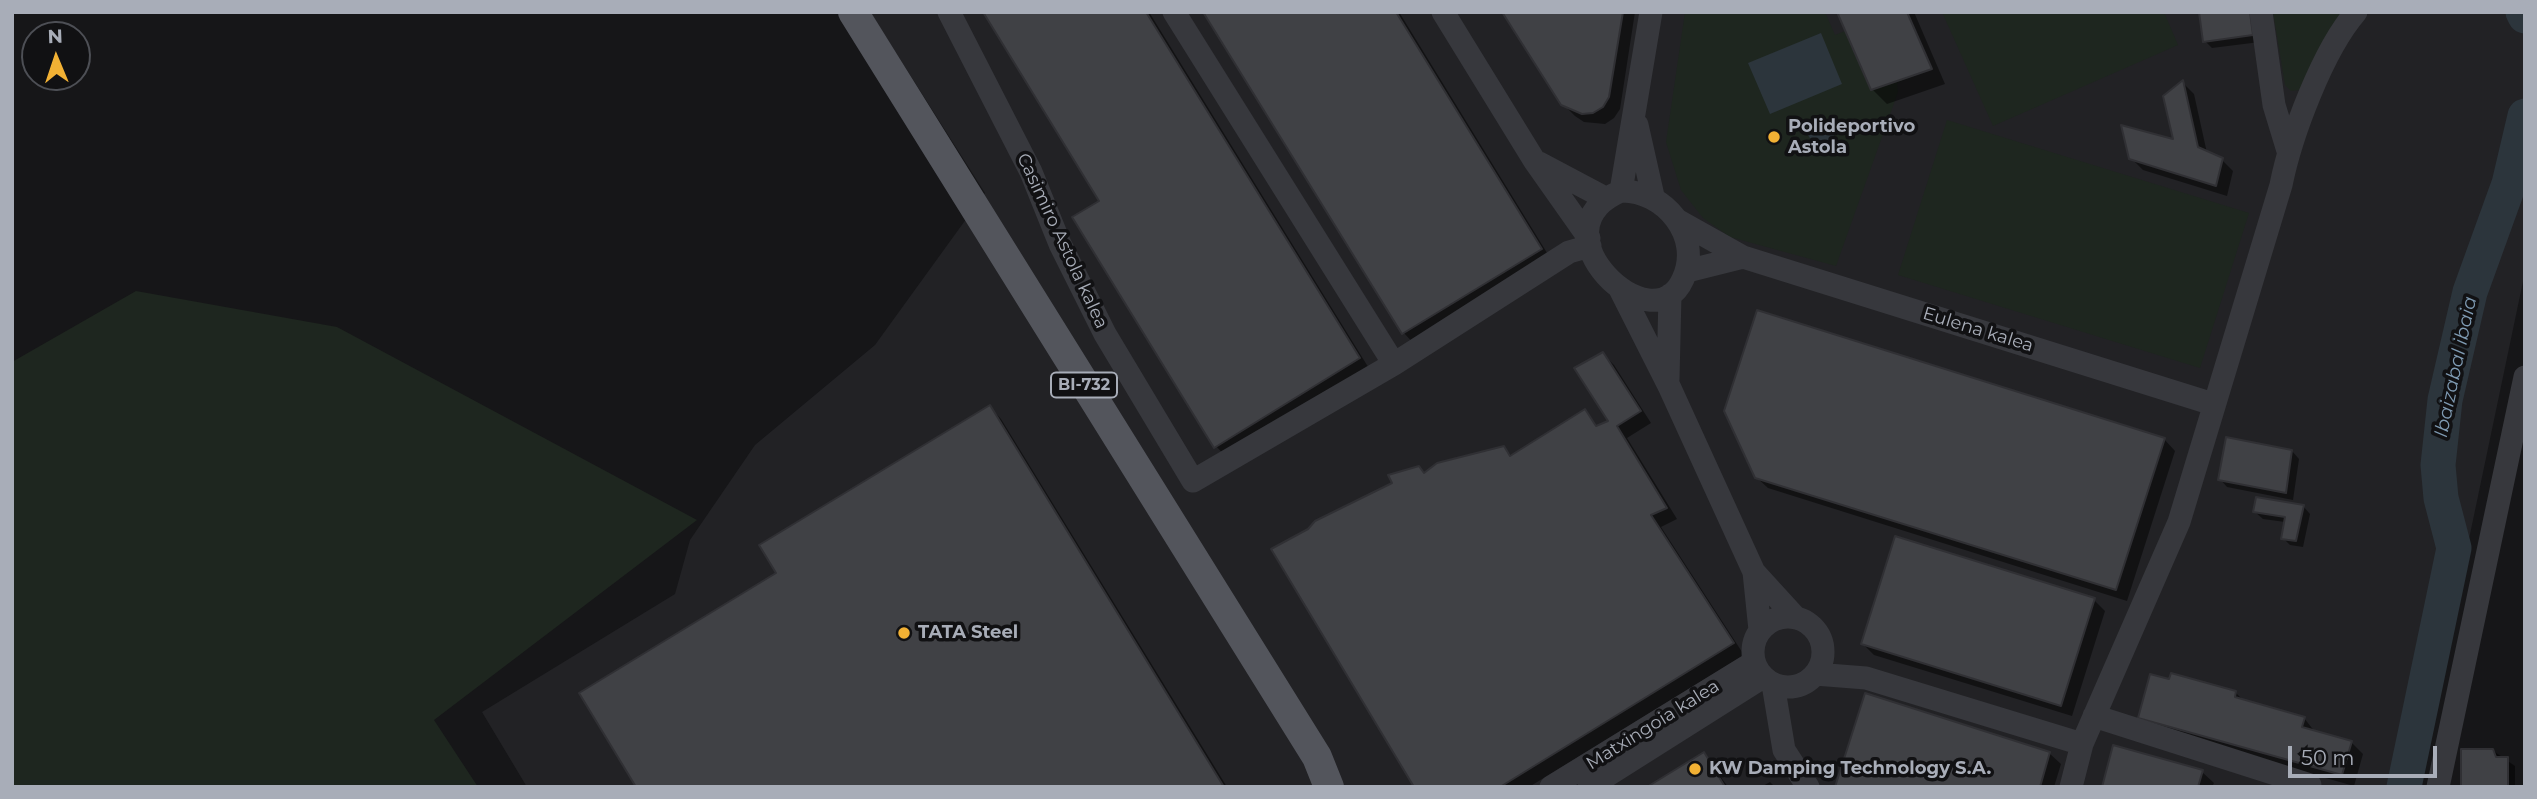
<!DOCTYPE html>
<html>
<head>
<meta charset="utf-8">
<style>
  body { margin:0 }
  #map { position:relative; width:2537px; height:799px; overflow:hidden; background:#161618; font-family:Montserrat,sans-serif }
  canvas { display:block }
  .frame { position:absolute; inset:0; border:14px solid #a8adb8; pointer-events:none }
  .north { position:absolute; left:21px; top:21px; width:70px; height:70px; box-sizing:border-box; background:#111113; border:2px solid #4d4f55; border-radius:50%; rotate:358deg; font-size:19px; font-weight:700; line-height:28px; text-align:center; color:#a8adb8 }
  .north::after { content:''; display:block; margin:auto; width:24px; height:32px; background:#f2b134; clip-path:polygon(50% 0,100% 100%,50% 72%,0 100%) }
  .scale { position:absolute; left:2288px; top:746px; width:149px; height:32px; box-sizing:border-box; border:4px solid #a8adb8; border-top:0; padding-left:9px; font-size:21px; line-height:24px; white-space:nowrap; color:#a8adb8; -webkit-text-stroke:5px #111113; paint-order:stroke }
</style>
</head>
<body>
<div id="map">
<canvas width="2537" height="799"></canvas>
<div class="frame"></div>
<div class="north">N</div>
<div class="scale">50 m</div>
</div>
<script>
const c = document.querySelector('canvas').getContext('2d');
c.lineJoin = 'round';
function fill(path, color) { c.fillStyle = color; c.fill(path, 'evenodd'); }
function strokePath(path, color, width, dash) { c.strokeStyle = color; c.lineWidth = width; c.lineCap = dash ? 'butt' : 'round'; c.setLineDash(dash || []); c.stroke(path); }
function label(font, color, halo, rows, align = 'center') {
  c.font = font + ' Montserrat,sans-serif'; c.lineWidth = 7; c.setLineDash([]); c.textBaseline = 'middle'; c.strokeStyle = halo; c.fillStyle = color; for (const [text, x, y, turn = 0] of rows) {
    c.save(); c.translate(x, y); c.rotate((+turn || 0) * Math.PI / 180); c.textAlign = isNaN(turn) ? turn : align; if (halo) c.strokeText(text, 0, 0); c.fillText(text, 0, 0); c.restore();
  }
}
const built = new Path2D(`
  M870,12H2525V272L2417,787H527L482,712L675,594L690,540L755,445L875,345L985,193Z`);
const green = new Path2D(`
  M1685,12H1825L1835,35L1845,31L1837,12L1932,69L1897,83L1898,92L1836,266L1730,237L1703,218L1681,190L1666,142Z
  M1942,12H2164L2178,45L1993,126Z
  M2273,12H2350L2306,85L2299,90L2291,91L2285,85Z
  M1947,120L2249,213L2200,368L1898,275Z
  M136,291L337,327L697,520L434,720L478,787H12V362Z`);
const water = new Path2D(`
  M1821,33L1842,84L1770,114L1748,63Z
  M1828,121L1834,136L1832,146L1817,149L1806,132Z`);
const shadow = new Path2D(`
  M985,12H1149L1370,370L1227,458L1216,446L1102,201Z
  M1205,12H1399L1552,261L1415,345L1404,333Z
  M1504,12H1635L1620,109L1614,118L1605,124L1584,122L1575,116L1563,104Z
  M1839,12H1914L1945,84L1887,104L1872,89Z
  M2256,12L2260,42L2212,48L2205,41Z
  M2183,83L2194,94L2207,153L2222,160L2233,171L2227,196L2143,170L2131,158L2176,142Z
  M1603,354L1614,365L1651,423L1627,438L1677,519L1661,527L1744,655L1529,787H1417L1395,484L1419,467L1426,474L1504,448L1513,457L1585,412L1598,427L1610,421Z
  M990,407L1001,419L1227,787H638L779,573Z
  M2164,439L2175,451L2127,601L1768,488L1756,477Z
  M2292,451L2299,459L2293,500L2227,487L2220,479Z
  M2303,506L2310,514L2303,547L2290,545L2283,538L2285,522L2263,519L2255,512Z
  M2094,600L2105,611L2072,716L1874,655L1863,644Z
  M2236,693L2245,702L2304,718L2315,732L2351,742L2363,754L2354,786L2151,729L2140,718Z
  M2492,750L2515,766V787H2463Z
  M2049,753L2061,764L2054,787H1837Z
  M1704,754L1728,787H1651Z
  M2202,772L2214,783L2212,787H2104Z
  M1770,782L1775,787H1761Z`);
const river = new Path2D(`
  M2523,12L2525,16
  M2404,787L2454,548L2441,498L2438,465L2445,400L2470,292L2509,184L2525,116`);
const building = new Path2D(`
  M983,12H1146L1360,358L1214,448L1072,217L1099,201Z
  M1203,12H1396L1542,249L1402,334Z
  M1502,12H1623L1609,97L1603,107L1593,113L1582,114L1561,105Z
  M1837,12H1907L1932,69L1871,90Z
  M2199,12H2250L2253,35L2203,42Z
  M2183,80L2198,147L2223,158L2216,186L2129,159L2121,125L2173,139L2163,96Z
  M1757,310L2165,438L2116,590L1755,478L1724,411Z
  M1603,352L1641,411L1617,426L1667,508L1651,515L1734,643L1500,787H1414L1271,549L1308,529L1315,521L1392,483L1388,475L1419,466L1424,473L1437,463L1504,446L1510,456L1585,409L1596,426L1608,421L1574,368Z
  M990,405L1224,787H636L579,693L776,573L759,545Z
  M2226,437L2292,450L2286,493L2218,480Z
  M2256,497L2304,505L2296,541L2281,539L2285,517L2253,512Z
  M1895,536L2095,598L2061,706L1861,644Z
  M2171,673L2236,691L2235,697L2305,717L2302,727L2352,741L2342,775L2138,718L2150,674L2169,679Z
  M1865,693L2050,752L2040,787H1835Z
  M2113,745L2203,770L2198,787H2102Z
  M2461,749H2493L2496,757H2508V787H2461Z
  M1704,752L1725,787H1647Z`);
const minor = new Path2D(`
  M949,12L1031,172L1060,244L1105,334L1193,481L1394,364L1569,252L1590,246
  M1174,12L1394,364
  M1443,12L1534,160L1589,238
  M2261,12L2274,105L2288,151
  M1637,125L1653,196
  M1539,163L1605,198
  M1621,191C1664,190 1703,236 1683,279C1653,348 1529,230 1621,191Z
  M1621,191L1651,12
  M1677,220L1743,257L2213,404
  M1687,271L1743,257
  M1620,289L1669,386L1754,572L1796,618
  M1668,379L1670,295
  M1754,572L1760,630
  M1753 652a35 35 0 1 1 70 0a35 35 0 1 1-70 0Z
  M1815,674L1866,678L2082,744
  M1773,684L1784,750L1808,787
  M2094,716L2310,785
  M1551,787L1754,662
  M1589,787L1763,677
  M2071,787L2082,744L2179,522L2281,185C2291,135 2323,50 2356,12
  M2438,787L2525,377`);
const major = new Path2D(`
  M853,12L1317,757L1329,787`);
const markers = [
  [1774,137,7,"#f2b134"],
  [904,633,7,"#f2b134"],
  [1695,769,7,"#f2b134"]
];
const shields = [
  [1084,385,66]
];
const shieldNames = [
  ["BI-732",1084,385]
];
const poiNames = [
  ["Polideportivo",1788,127],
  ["Astola",1788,148],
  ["TATA Steel",918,633],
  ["KW Damping Technology S.A.",1709,769]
];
const streetNames = [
  ["Casimiro Astola kalea",1062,241,65],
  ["Eulena kalea",1978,330,17],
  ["Matxingoia kalea",1653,725,-32]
];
const waterNames = [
  ["Ibaizabal ibaia",2456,367,-78]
];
fill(built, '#222225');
fill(green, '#1e261f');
fill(water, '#2c353c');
fill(shadow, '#0007');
strokePath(river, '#2c353c', 35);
fill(building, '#404145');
strokePath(building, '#303034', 2);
strokePath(minor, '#37383d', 23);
strokePath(major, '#53555c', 30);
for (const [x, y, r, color] of markers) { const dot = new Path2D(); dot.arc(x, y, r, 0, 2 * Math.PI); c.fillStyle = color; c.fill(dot); strokePath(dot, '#111113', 2.5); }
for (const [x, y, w] of shields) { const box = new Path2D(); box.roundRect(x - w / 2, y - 12.5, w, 25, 5); c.fillStyle = '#111113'; c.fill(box); strokePath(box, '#a8adb8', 2); }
label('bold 16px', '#a8adb8', null, shieldNames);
label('bold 18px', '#a8adb8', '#111113', poiNames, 'left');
label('18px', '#a8adb8', '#111113', streetNames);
label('italic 19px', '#7f9bb3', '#111113', waterNames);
</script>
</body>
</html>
